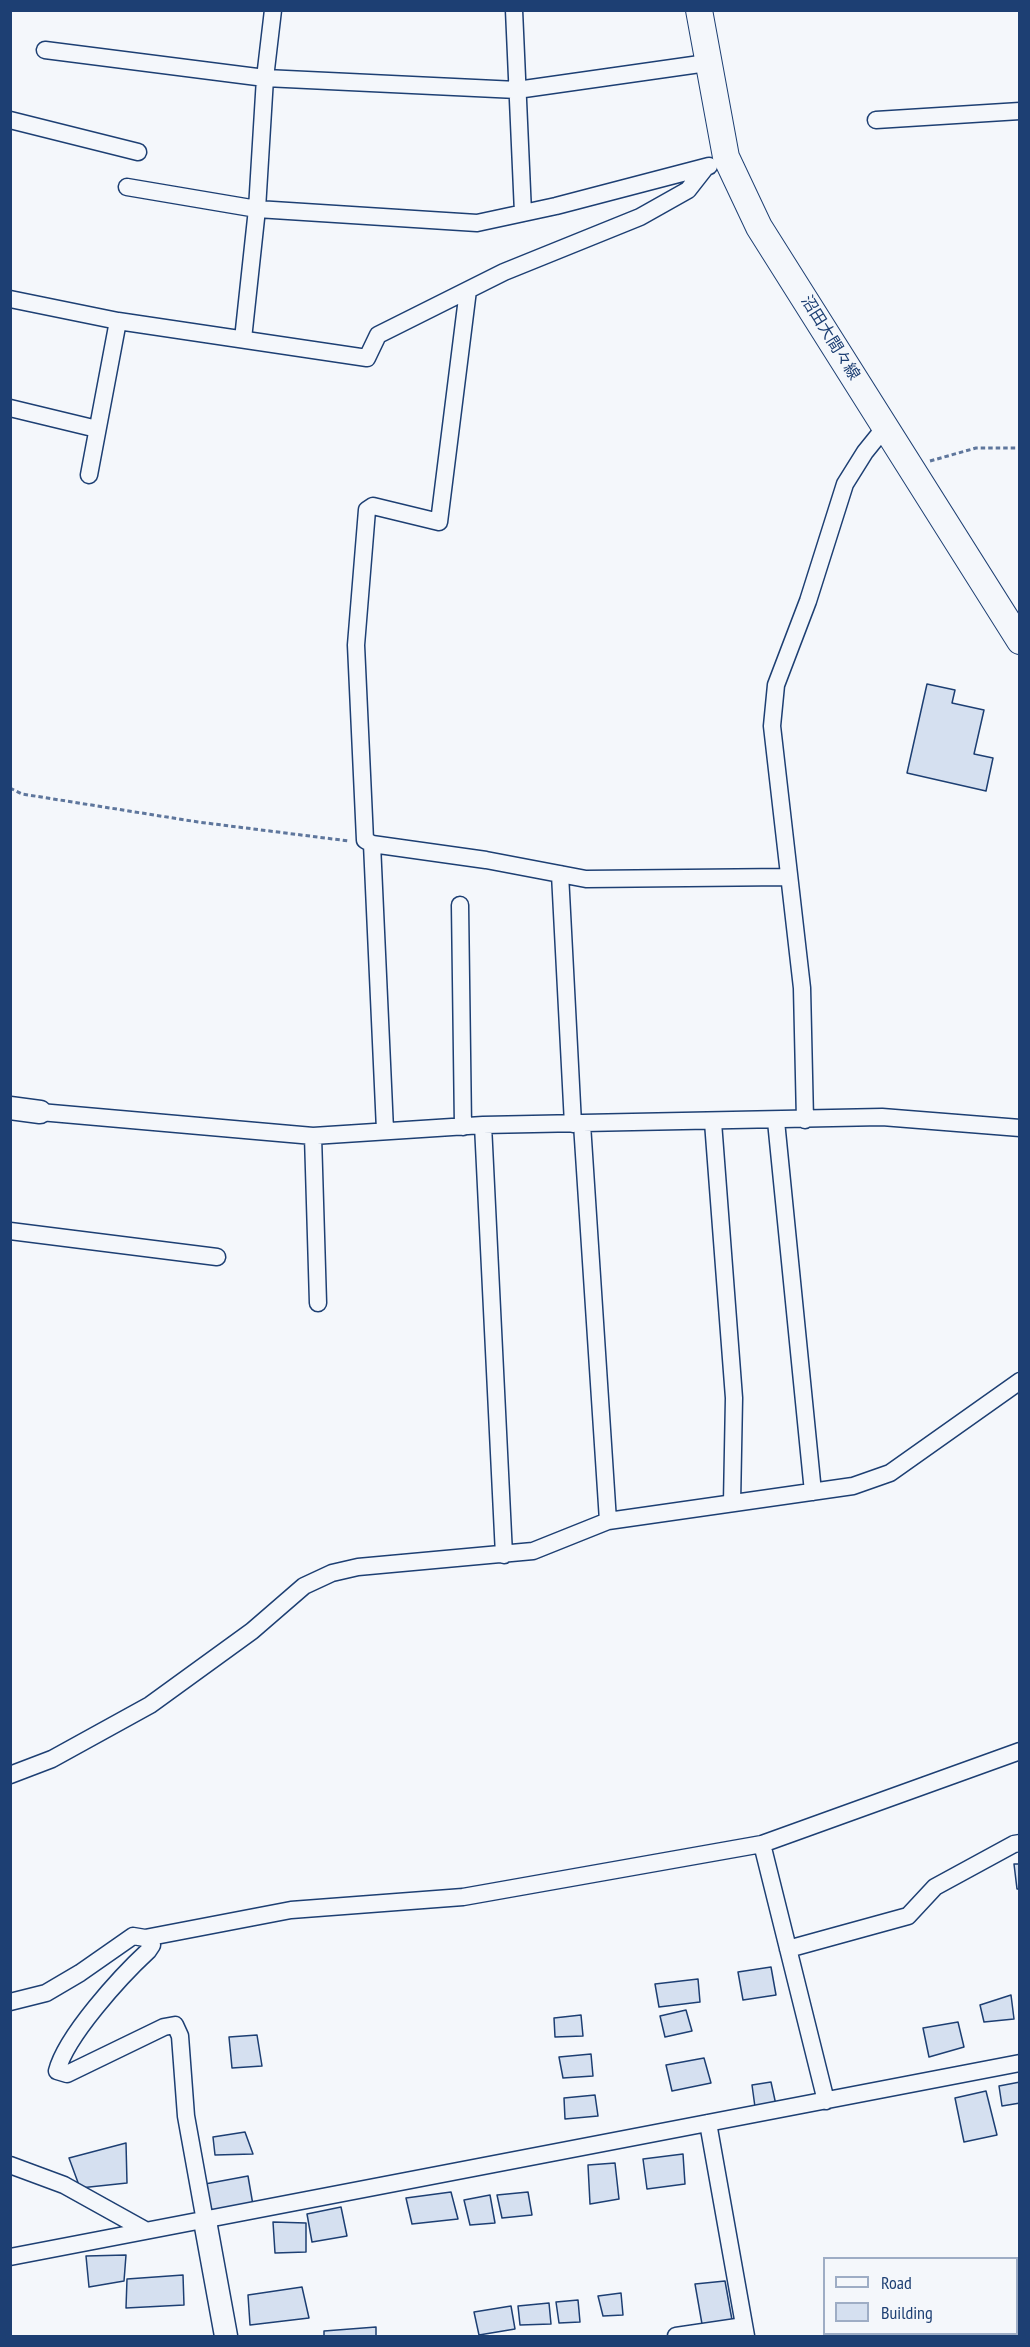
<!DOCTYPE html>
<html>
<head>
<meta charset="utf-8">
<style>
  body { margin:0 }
  #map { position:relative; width:1030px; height:2347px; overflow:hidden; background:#f4f7fb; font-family:"PT Sans Narrow",sans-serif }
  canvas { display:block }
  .frame { position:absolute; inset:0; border:12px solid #1d3f73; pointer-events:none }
  .legend { position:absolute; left:823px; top:2257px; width:195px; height:78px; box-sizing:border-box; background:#f4f7fb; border:2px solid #9eadc5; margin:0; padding:8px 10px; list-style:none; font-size:18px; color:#1d3f73 }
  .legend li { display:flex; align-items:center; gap:12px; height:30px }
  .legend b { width:30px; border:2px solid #9eadc5 }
</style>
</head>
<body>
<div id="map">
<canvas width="1030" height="2347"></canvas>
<div class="frame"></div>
<ul class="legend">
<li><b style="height:8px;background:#f4f7fb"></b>Road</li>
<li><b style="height:16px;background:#d5e0f0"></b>Building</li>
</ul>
</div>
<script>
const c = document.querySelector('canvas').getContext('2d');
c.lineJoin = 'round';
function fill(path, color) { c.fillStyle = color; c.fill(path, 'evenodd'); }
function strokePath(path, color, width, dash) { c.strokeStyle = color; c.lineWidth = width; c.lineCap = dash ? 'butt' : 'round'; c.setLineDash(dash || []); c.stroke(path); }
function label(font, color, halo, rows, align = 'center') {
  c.font = font + ' "PT Sans Narrow","Noto Sans JP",sans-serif'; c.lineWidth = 4.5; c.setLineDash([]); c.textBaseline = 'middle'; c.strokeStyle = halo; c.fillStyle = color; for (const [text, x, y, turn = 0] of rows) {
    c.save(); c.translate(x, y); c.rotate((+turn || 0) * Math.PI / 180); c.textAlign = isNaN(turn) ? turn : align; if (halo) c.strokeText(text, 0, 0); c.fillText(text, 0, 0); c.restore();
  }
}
const building = new Path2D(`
  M927,684L955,690L952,703L984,710L974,754L993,758L986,791L907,773Z
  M1014,1864H1020V1889H1017Z
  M771,1967L776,1995L743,2000L738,1972Z
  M698,1979L700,2002L659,2007L655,1984Z
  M1011,1995L1014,2019L984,2022L980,2005Z
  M686,2010L692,2031L665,2037L660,2016Z
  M581,2015L583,2036L555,2037L554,2018Z
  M958,2022L964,2047L929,2057L923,2028Z
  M257,2035L262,2066L232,2068L229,2037Z
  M591,2054L593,2076L563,2078L559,2057Z
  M704,2058L711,2083L672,2091L666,2065Z
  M771,2082L776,2105L755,2107L752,2085Z
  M1020,2082V2103L1002,2106L999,2086Z
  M986,2091L997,2135L964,2142L955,2098Z
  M595,2095L598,2116L565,2119L564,2098Z
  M245,2132L253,2154L215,2155L213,2137Z
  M126,2143L127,2183L80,2188L69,2158Z
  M683,2154L685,2184L647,2189L643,2159Z
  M615,2163L619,2199L590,2204L588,2165Z
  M248,2176L253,2205L209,2213L205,2184Z
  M451,2192L458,2219L412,2224L406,2198Z
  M528,2192L532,2215L502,2218L497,2195Z
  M490,2195L495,2223L470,2225L464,2200Z
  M341,2207L347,2236L312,2242L307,2214Z
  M273,2222L306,2223V2252L275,2253Z
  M126,2255L124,2281L89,2287L86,2256Z
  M183,2275L184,2305L126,2308L127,2279Z
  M725,2281L732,2320L702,2324L695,2284Z
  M302,2287L309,2318L250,2325L248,2295Z
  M621,2293L623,2315L603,2316L598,2296Z
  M578,2300L580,2322L559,2323L556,2302Z
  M549,2303L551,2324L520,2325L518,2306Z
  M511,2306L515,2329L479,2335L474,2312Z
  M376,2327V2336H324V2331Z`);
const path = new Path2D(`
  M930,461L976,448H1020
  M10,788L22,794L198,822L349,841`);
const street = new Path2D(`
  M514,10L523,213
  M45,50L265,78L517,90L707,63
  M10,120L138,152
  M876,120L1020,111
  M127,187L257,209L477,223L556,206L709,166
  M468,290L439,522L373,506L367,510L356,645L365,840L372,844L486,860L586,879L787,877
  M10,299L118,321L367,358L378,335L504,272L640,217L688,190L706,167
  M243,339L257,209L265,78L273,10
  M10,408L97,429
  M89,475L118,321
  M372,844L385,1130
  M560,874L573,1124
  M460,905L463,1127
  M40,1112L313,1136L483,1125L882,1117L1020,1128
  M805,1120L802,988L772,726L776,685L808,601L845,484L865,452L886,426
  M776,1121L813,1492
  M713,1122L734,1398L732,1503
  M582,1124L608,1521
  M483,1125L504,1555
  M313,1136L318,1303
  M10,1231L217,1257
  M10,1775L52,1759L150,1705L252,1631L304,1586L332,1573L358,1567L533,1551L608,1521L853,1486L890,1473L1020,1381
  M762,1844L826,2101
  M145,1938L291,1910L463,1897L762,1844L1020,1751
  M788,1949L908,1916L935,1887L1014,1844L1020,1843
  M10,2002L46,1993L80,1973L133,1936L145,1938L152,1945L148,1951C121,1976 66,2036 57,2071L67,2074L164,2027L175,2025L180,2036L186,2116L205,2221
  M708,2123L746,2336
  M10,2165L64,2185L145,2230
  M10,2257L1020,2063
  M676,2336L744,2326`);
const secondary = new Path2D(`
  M10,1108L40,1112
  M205,2221L226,2336`);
const primary = new Path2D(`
  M699,10L726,157L759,227L1020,641`);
const streetNames = [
  ["沼田大間々線",830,338,58]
];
fill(building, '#d5e0f0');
strokePath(building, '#1d3f73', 1.5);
strokePath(street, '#1d3f73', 19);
strokePath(secondary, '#1d3f73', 25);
strokePath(primary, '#1d3f73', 28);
strokePath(path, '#5e769c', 3, [4.5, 3]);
strokePath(street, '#f4f7fb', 16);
strokePath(secondary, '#f4f7fb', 22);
strokePath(primary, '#f4f7fb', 26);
label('16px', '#1d3f73', '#f4f7fb', streetNames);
</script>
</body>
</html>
